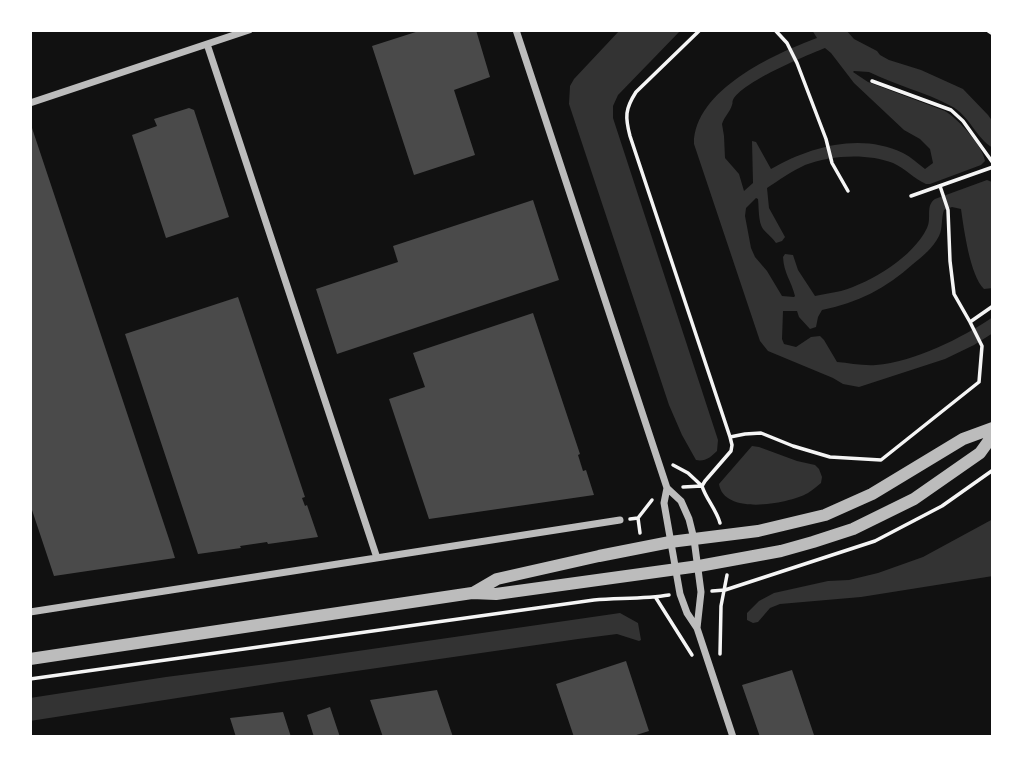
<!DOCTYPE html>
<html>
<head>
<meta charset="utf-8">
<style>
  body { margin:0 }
  #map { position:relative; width:1023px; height:767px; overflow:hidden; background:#111; font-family:"Alegreya Sans",sans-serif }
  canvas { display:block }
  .frame { position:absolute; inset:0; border:32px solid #fff; pointer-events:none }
</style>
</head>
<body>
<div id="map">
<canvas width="1023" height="767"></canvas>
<div class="frame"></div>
</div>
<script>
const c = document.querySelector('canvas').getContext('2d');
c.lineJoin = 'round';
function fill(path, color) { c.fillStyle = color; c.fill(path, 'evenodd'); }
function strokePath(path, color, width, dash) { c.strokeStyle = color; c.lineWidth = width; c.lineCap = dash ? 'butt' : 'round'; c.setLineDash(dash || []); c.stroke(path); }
const water = new Path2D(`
  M620,30H681L618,95L613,106V118L718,440L717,451C711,457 705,462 696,460L682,435L669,405L569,104L570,86L574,79Z
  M812,30H846L854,39L877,51L880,55L889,60L921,70L963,89L988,115L993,122V148C976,138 969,115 951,106C925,92 895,85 869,72L854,71L853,72L868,82L945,111C958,119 983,146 985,161L981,165L930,184H926C914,179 905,168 893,163C868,153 830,155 805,165C792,171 779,180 767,188L769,208L785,237L782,241L776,243C773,238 767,234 763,229C758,222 759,208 758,199L756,198L746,208L745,216L751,248L755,257L767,271L782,296L794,297L795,296C791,280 784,274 783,257L785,254L793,255L798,270L815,296C823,294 833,293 841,291C872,282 913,257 927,228C932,218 925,206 935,199L987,180L992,182L993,288L984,289C970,275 964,230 961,209L952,207L944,210C941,218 943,228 939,236C933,248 923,256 913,264C887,288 857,303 822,310L818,317L816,327L810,329L799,317L797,311H783L782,339L784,344L796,347L811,337L820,336L824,340L837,362C849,363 863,366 876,365C914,362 962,338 993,317V333L974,345L945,359L859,387L843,384L833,378L768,351L760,341L694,144C694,90 774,54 817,38ZM825,48L831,53L854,83L904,130L920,139L930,149L933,163L925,169C917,163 911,157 903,153C860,132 809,147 771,169L756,142L752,141L753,183L744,191L739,174L725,158L724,136L722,124C724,117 730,112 732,105C733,103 732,101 733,100C742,82 805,56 825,48Z
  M752,446L759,447L797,461L815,465L819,469L822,477L821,483C817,486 813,490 808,493C788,504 724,516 719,484Z
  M993,519V576L861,597L780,604L770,608L758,622L753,623L747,620V613L759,601L774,593L828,581L849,580L878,573L923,557Z
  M620,613L638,623L641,640L639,641L617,634L578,639L280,682L30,721V698L166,677L282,662Z`);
const building = new Path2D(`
  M422,30H476L490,77L454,90L475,155L414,175L372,46Z
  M189,108L194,110L229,217L166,238L132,135L157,126L154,119Z
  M32,128L170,542L175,558L54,576L30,504V129Z
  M533,200L559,280L337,354L316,289L398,262L393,246Z
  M238,297L305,497L302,498L305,506L307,505L318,537L268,544L267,542L240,546L241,548L198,554L125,334Z
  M533,313L580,454L578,455L583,471L586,470L594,495L429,519L389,399L425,387L413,353Z
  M626,661L649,731L630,737H574L556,684Z
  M792,670L814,735L808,737H760L742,685Z
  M437,690L453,737H383L370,700Z
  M330,707L340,737H314L307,715Z
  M283,712L291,737H236L230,718Z`);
const path = new Path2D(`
  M700,30L636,92C625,109 625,117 630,136L730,437L732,445L731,451L705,481L702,486C706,499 716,509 720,523
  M775,30L787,43L797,63L826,139L832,163L848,191
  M987,30L993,34
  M872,81L951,110L963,121L993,163
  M940,186L948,210L950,261L954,294L970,322
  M911,196L993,167
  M730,437L745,434L761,433L793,446L830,457L881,460L979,382L982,346L970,322L993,306
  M673,465L688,473L702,486
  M683,487L702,486
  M638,518L640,533
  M630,519L638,518L652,500
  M712,591L725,590L875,541L942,506L993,470
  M656,598L692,655
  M720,654L721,606L727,575
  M30,679L594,600C619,598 645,599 669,595`);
const minor = new Path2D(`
  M516,30L667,488L681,501L689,519L694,539L701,592L697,628
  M207,44L377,558
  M30,103L249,30
  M667,488L664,503L680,594L687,613L697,628L733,737
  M30,612L620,520`);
const tertiary = new Path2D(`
  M473,593L497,579L599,556L670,542L758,531L825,515L872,494L963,439L993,428
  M30,659L472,593L496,594L699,566L781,551L813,542L853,529L914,499L980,453L993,435`);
fill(water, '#333');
fill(building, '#4a4a4a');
strokePath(path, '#f5f5f5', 3.5);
strokePath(minor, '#bcbcbc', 7);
strokePath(tertiary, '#bcbcbc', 12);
</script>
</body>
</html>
